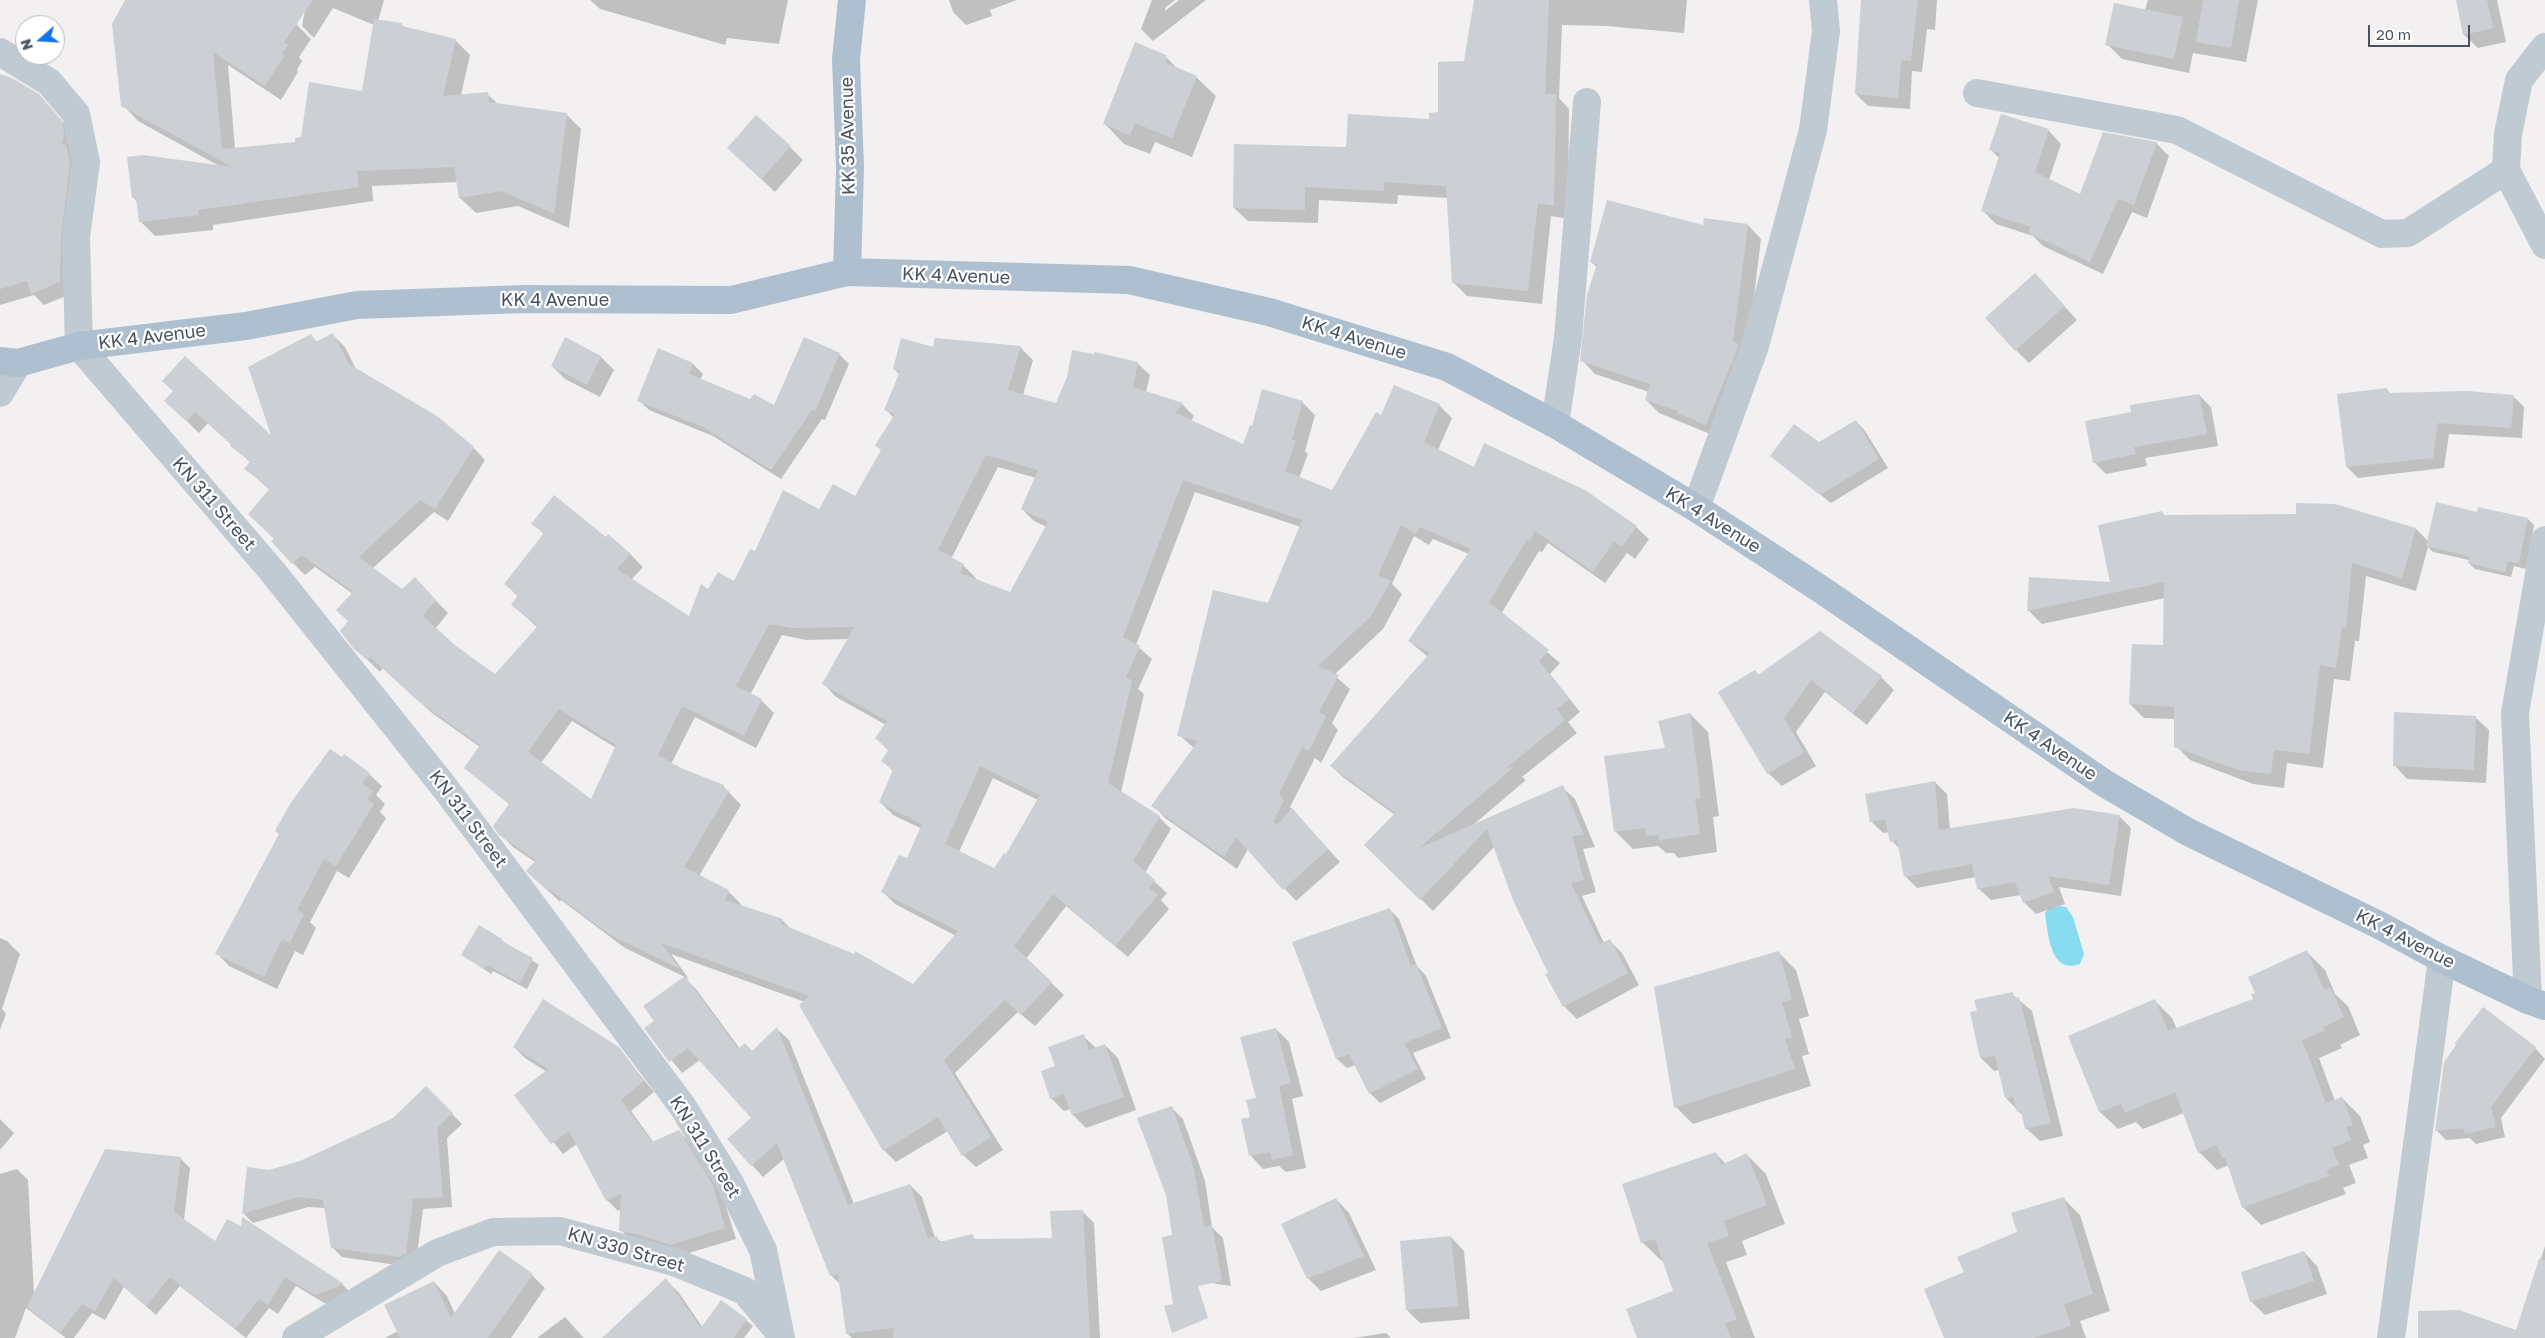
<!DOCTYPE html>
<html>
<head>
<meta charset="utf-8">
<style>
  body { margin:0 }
  #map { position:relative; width:2545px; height:1338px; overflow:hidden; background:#f2f0f0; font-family:"Golos Text",sans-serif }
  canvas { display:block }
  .north { position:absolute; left:15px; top:15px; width:50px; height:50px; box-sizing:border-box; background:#fff; border:1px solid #b5babf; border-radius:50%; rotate:251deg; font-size:14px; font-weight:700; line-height:20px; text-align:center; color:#47535e }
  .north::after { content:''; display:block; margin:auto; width:18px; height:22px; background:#1274ea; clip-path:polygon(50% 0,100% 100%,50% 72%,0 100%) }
  .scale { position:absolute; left:2368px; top:25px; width:102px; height:22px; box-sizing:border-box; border:2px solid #47535e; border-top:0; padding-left:6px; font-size:15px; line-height:18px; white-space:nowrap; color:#47535e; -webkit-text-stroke:4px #fff; paint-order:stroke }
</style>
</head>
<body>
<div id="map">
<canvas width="2545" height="1338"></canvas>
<div class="north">N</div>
<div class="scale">20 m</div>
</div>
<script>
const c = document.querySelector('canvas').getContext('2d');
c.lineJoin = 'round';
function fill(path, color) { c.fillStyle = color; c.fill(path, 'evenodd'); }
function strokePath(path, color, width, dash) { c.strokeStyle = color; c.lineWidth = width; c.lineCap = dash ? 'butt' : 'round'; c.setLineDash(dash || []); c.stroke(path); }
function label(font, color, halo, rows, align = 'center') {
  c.font = font + ' "Golos Text",sans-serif'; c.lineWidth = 4.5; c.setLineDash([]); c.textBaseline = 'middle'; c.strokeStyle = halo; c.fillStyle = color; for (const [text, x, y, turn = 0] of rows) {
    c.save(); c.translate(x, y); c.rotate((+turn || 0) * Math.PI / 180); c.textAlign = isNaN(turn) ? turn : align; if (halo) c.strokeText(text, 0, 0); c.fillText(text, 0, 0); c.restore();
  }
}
const water = new Path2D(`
  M2061,906L2066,907L2073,917L2084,954L2080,964C2050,975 2048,933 2045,913L2049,909Z`);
const shadow = new Path2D(`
  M126,0H216L296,24L311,39L299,57L302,61L297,70L298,72L281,100L228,65L235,149L297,144L364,92L374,25L333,8L314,38L302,26L307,0H384L378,21L401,24L405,28L455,40L470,55L461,95L487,94L498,104L566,114L581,129L569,228L518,206L476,213L460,198L458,182L372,186L373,201L213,225V230L155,236L140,221L137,202L133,197L221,167L138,121L123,105Z
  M590,0H788L779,44L727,38L725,45L600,9Z
  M949,0H1017L990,10L992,16L966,25L953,12Z
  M1152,0H1175L1165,8V11L1179,0H1206L1153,41L1141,29Z
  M1475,0H1687L1684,33L1606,26L1562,25L1559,98L1569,109L1568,219L1551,216L1542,304L1467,296L1453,282L1448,198L1398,195L1397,204L1319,200L1318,223L1248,221L1234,208L1348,148L1430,120L1439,114L1465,63Z
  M1863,0H1937L1935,30L1927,29L1922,72L1912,71L1910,109L1868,106L1856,94Z
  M2148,0H2258L2246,62L2193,53L2189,73L2122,59L2107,44L2145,10Z
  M2457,0H2497L2506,42L2478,48L2464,35Z
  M1165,56L1179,70L1196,77L1216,96L1192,157L1155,142L1150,154L1124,144L1105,124Z
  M51,108L73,135L71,294L44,305L34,295L0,305V179Z
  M2048,130L2061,144L2049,180L2081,196L2156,143L2169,156L2147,218L2132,212L2103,274L2043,246L2033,236L1996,224L1982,210L1999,158L1991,150Z
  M790,147L803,160L775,192L742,161Z
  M1748,225L1761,239L1747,354L1720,438L1659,413L1646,400L1649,392L1595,374L1582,360L1598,268L1591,262L1704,227Z
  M2035,274L2077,320L2029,363L2016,350Z
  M333,335L345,347L357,371L473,447L485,460L448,521L434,512L372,569L402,591H427L448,613L435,629L455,647L495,676L538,628L513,605L519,597L505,584L544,534L533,524L606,539L630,554L643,567L631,580L690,618L709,590L735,583L755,553L820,511L855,498L882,450L894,418L886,410L900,375L894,369L934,349L1020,347L1033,360L1023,395L1056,405L1137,363L1150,375L1146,392L1182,404L1194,416L1191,421L1244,446L1302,402L1315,415L1305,451L1308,454L1299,478L1333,492L1382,417L1439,405L1452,418L1438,450L1475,469L1636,527L1649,539L1635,559L1627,553L1605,583L1548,543L1542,552L1539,551L1501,614L1560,663L1550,674L1580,712L1568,722L1577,733L1522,777L1526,780L1473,825L1562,787L1575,799L1595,847L1583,849L1596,892L1582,896L1604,943L1609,940L1622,953L1639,985L1577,1019L1564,1006L1495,846L1433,911L1366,845L1395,815L1344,778L1331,766L1428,657L1409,641L1469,554L1433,539L1429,545L1414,536L1392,584L1402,594L1383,629L1334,675L1350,689L1332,723L1338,730L1321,763L1315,758L1290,807L1340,862L1296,901L1248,849L1237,869L1165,818L1153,805L1194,748L1179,735L1269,605L1301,527L1195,492L1136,645L1152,659L1138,689L1144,694L1121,792L1159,817L1171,829L1145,873L1167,893L1161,900L1169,909L1128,957L1066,906L1026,959L1064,995L1035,1026L1018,1012L955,1073L1003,1150L976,1167L963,1155L948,1131L896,1162L884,1150L805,1002L671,954L689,979L625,948L561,900L560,902L540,883L535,862L513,847L500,834L510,805L465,767L480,747L432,713L383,668L380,672L355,648L350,621L353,594L315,567L305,575L293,563L275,539L270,490L246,469L251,463L208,423L199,433L166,401L274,439L311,336L318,343ZM998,467L1036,478L1022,509L1034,521L1047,527L1011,593L975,580L976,578L964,566L951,559ZM782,635L806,640L848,639L824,684L836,697L886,725L876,738L889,751L883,761L894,772L880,802L893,815L922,829L908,860L883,892L895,904L956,936L913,986L792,930L782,920L740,906L741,904L728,891L699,876L741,805L723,786L671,764L695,717L756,748L774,713L761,700L750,695ZM572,721L616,748L592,801L541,763ZM993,778L1038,800L1006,856L995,870L959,852Z
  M804,339L840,355L849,364L825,420L822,419L781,479L713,436L649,410L639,400L659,350L693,364L703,374L700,380L751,401L774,407Z
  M601,357L614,370L600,397L565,379L552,366Z
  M2387,390L2391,394L2513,396L2524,407L2522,438L2449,434L2444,468L2358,478L2347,467Z
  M2199,395L2211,407L2218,446L2145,458L2147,466L2106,474L2094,462L2133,413Z
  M1856,421L1865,431L1888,468L1831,503L1771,456L1819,444Z
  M2162,512L2165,516L2416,529L2428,541L2478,513L2528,519L2534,525L2526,569L2514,566L2511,577L2475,569L2469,563V560L2433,552L2428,547L2416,591L2366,576L2359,641H2355L2350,681L2334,679L2323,768L2287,763L2284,788L2253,784L2190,760L2176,746V719L2144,718L2130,704L2164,646L2165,598L2042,624L2028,610L2112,584Z
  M1755,671L1759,675L1881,677L1894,690L1867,725L1825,692L1796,732L1816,766L1782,786L1768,773Z
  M1690,714L1708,732L1719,816L1713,817L1717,852L1678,858L1674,853H1666L1658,846L1633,849L1615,831Z
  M2475,717L2489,730L2486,783L2407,779L2394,765Z
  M369,774L382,786L376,795L385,804L380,812L386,818L349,878L337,871L310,922L316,928L303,955L295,951L277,989L229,966L217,953Z
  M1935,782L1947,794L1950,830L2119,816L2131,828L2121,896L2059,887L2065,904L2036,914L2024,902L2021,895L1991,900L1978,888L1976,877L1917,888L1905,876L1900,849L1892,841L1890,832L1883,833L1871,821Z
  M1389,909L1399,919L1417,966L1426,976L1451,1038L1413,1053L1426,1079L1380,1103L1370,1093L1356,1065L1347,1068L1337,1059L1294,943Z
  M0,938L7,941L20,954L2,1009L6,1014L0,1030Z
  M501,940L539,965L527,989L493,971L491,974L463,955Z
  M1778,952L1796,970L1809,1016L1799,1019L1809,1054L1802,1056L1811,1086L1693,1124L1676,1107Z
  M2307,952L2325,970L2335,994L2348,1006L2360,1035L2340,1045L2342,1048L2319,1058L2335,1101L2342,1098L2360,1116L2370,1142L2363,1145L2368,1158L2349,1165L2356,1183L2343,1188L2346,1194L2261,1225L2243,1207L2229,1165L2217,1170L2199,1152L2184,1113L2143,1129L2136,1122L2118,1129L2100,1112L2069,1036L2155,1001L2172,1018L2177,1029L2255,1000L2257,993Z
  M684,978L696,989L740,1049L753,1053L777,1029L789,1040L854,1204L910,1185L922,1197L935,1238L942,1242L972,1236L976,1240H1053L1082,1211L1094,1223L1100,1338H852L847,1333L841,1285L831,1275L785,1158L763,1177L752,1165L753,1118L700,1060L682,1073L646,1029L656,1021Z
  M2012,994L2032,1011L2063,1136L2040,1141L2026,1128L2024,1117L2006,1098L1999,1070L1994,1071L1981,1058L1978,1012Z
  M2484,1008L2535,1048L2545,1059L2501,1118L2505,1137L2476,1144L2470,1138L2446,1140L2436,1130Z
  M1276,1029L1289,1042L1303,1096L1292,1099L1306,1168L1286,1172L1279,1166L1263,1169L1250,1155L1251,1118Z
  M1083,1036L1096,1048L1105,1045L1118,1058L1136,1110L1086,1128L1073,1115L1071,1109L1064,1111L1051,1098Z
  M514,1047L618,1048L654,1092L631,1111L654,1143L679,1131L689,1142L723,1197L736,1239L682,1255L632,1241L621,1230L622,1209L618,1211L607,1200L577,1144L563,1154L516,1096L547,1072L525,1058Z
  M426,1088L462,1124L447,1138L452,1207L423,1209L416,1263L410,1267L342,1257L332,1247L325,1208L308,1207L253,1223L244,1214L248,1169L269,1171L300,1162L393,1119Z
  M1172,1108L1183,1119L1205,1181L1212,1227L1223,1238L1231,1286L1179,1278L1173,1236Z
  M0,1119L14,1133L0,1150Z
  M1716,1154L1726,1164L1747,1155L1766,1174L1785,1224L1742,1241L1747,1255L1726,1262L1755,1338H1639L1674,1292L1664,1261H1662L1642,1242Z
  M180,1158L190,1168L184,1220L215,1243L242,1228L243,1219L343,1285L352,1294L326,1304L296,1286L278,1314L269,1308L246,1338L180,1286L156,1315L124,1287L105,1320L92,1313L74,1338H66L26,1308L15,1338H0V1174L17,1169L28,1180L34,1294Z
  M2063,1198L2080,1215L2110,1311L2080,1321L2086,1338H1945L1966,1273Z
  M1336,1199L1349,1213L1376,1270L1321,1291L1308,1278Z
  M1451,1237L1464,1251L1470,1319L1420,1323L1407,1310Z
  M2545,1246V1338H2418L2419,1312L2517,1332Z
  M2304,1252L2317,1266L2327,1294L2265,1315L2251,1301Z
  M532,1275L545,1288L511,1338H385L398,1331L434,1282L447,1296L455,1314Z
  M666,1280L679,1293L703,1328L746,1320L753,1326L744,1338H604Z
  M565,1317L584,1338H537Z
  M1386,1333L1391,1338H1353Z`);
const building = new Path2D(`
  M125,0H313L284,42L288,45L282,54L284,56L265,86L213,52L222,149L295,142V138L301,137L309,82L362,91L374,19L402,23V26L456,39L443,96L488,92L489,102L567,113L554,214L502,191L459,198L454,167L357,171L359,187L198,210L199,215L139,222L136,197L132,198L127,157L143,155L232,167L121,106L112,24Z
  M1474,0H1549L1545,94H1556L1554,206L1538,203L1528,291L1452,283L1446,186L1384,182V191L1305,187V210L1233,208L1234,144L1346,147L1348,114L1429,119V113L1438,112V62L1464,61Z
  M1861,0H1918L1911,61L1901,60L1898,98L1855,94Z
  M2203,0H2239L2231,48L2196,42Z
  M2456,0H2487L2493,28L2463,35Z
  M2114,3L2183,17L2174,59L2105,45Z
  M1135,42L1166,55V63L1197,76L1172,138L1135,123L1130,135L1103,124Z
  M0,74L12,78L39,94L62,121L64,134L62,144L66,145L70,163L61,235L60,282L31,294L27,281L0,289Z
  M2001,114L2049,129L2035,172L2080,194L2103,132L2157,142L2134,205L2118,199L2090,262L2028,233L2031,227L1981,211L2000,153L1989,150Z
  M756,115L791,146L761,179L727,148Z
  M1607,200L1703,225L1704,218L1748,224L1733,342L1739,345L1706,425L1677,413L1678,411L1645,400L1650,384L1580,361L1587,295L1597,264L1590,262Z
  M2035,273L2065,306L2015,351L1985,318Z
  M333,333L349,364L437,416L474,447L435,509L420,500L359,557L402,589L415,577L436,600L423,616L456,646L495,674L538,626L511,605L518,595L504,584L544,533L531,524L554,495L606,537L608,534L631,554L617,569L689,616L701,584L708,589L718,572L734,581L750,549L755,551L783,490L819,509L833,484L855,496L881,450L875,445L895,414L884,410L900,371L893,369L901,338L933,347L935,338L1021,346L1008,390L1056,403L1067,377L1072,350L1094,354L1095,352L1138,362L1133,387L1183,403L1176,413L1243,444L1250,425L1252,426L1262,389L1303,401L1292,440L1296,441L1285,471L1332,490L1376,412L1381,415L1394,385L1440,404L1424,442L1474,467L1484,443L1585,490L1637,526L1622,547L1614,541L1593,572L1535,531L1529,541L1527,539L1489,602L1549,650L1539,661L1569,699L1557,709L1565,720L1506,768L1514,767L1419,848L1563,785L1584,835L1572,836L1584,880L1571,883L1600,944L1610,939L1628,973L1563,1007L1545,974L1548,973L1513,900L1487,829L1420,900L1364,845L1395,813L1330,766L1430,653L1408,641L1471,549L1420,527L1416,534L1401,525L1378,575L1391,581L1371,616L1318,666L1339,675L1319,712L1326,716L1309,751L1302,747L1279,794L1284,800L1273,822L1277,825L1292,808L1328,849L1283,890L1236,837L1224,857L1151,806L1198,741L1177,736L1213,590L1268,603L1302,520L1183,480L1123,637L1140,646L1126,677L1132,681L1108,783L1160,816L1133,861L1155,880L1149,888L1158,895L1115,946L1053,894L1014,946L1052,982L1021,1015L1005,1000L944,1060L991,1137L962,1156L938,1117L883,1151L799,1005L809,996L661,943L680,969L612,936L548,889L547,890L530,875L526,871L536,860L499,835L493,826L509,804L464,768L480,745L418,701L370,657L367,660L354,649L340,631L348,621L336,610L353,592L302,555L292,564L271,541L274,539L248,514L270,488L244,469L250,461L230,446L231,444L195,412L186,421L164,401L173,391L162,381L185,356L271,435L248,367L311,334L316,342ZM986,455L1038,470L1021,509L1048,522L1010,592L960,573L964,564L938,550ZM769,624L793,628L854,627L822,684L887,721L875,738L889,749L881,761L893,770L879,802L922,824L907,858L899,855L881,892L958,931L913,984L855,951L854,954L781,924L783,919L725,900L729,890L684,867L729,791L723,788L724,785L681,768L658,755L682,706L744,736L762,699L736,686ZM559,709L616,745L591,799L528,752ZM980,766L1040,795L1006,854L1004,853L994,868L945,844Z
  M565,337L601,356L587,385L551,366Z
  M804,337L840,353L815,411L812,410L771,470L701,426L637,401L658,348L693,363L689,374L750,399L754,394L774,405Z
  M2387,388L2388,393L2467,391L2514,395L2511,428L2438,423L2433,458L2346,467L2337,394Z
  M2199,394L2207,434L2134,447L2136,454L2093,463L2085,421L2131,412L2130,405Z
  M1856,420L1879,459L1820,495L1770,456L1794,424L1819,442Z
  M2436,502L2477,512L2478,507L2528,518L2519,563L2508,561L2505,572L2468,563L2469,556L2426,546Z
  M2296,503L2335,504L2416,528L2402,578L2352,563L2346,628L2342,627L2336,668L2320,665L2309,754L2274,750L2271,774L2238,770L2174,747V707L2129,704L2132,644L2163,645L2164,582L2027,611L2029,577L2110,582L2098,525L2162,511L2163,515L2296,514Z
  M1820,631L1882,676L1853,713L1811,680L1784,718L1804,752L1767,774L1718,692L1755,670L1758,675Z
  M2394,712L2476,716L2474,770L2393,766Z
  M1690,713L1701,798L1695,799L1700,834L1659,840V835L1646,836L1645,828L1614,832L1604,756L1665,748L1658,721Z
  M330,749L342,757L344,754L370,773L362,783L373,791L367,799L374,804L336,866L324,859L297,910L304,914L290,943L282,939L264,977L215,954L279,834L275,831L290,804Z
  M1935,781L1939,830L2074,808L2120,815L2109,885L2048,876L2054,892L2023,903L2015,882L1977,889L1972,864L1904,877L1897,840L1890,842L1885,819L1870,822L1865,794Z
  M1390,908L1411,966L1416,964L1442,1028L1404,1043L1418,1069L1369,1094L1349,1054L1336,1059L1292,942Z
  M479,925L502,939L501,941L533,958L520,983L487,965L484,969L461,955Z
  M2307,950L2324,990L2330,987L2344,1017L2323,1027L2325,1030L2302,1040L2326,1103L2342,1097L2353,1125L2346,1127L2351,1140L2332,1148L2339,1165L2326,1170L2329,1176L2242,1208L2225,1157L2222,1158L2217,1145L2198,1153L2175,1092L2125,1113L2121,1104L2099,1112L2068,1036L2155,999L2168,1031L2253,999L2251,994L2255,993L2248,977Z
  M1779,951L1792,999L1782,1002L1792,1037L1785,1039L1795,1069L1674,1108L1654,987Z
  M685,976L738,1049L745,1043L752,1051L777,1027L848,1205L910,1184L928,1238L937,1236L939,1242L973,1234L974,1239L1052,1238L1050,1211L1083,1210L1090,1338H893L894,1328L846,1334L838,1274L830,1276L777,1143L751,1166L727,1139L751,1118L688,1048L669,1062L644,1028L654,1021L643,1006Z
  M2013,992L2014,998L2019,997L2051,1123L2025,1129L2021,1111L2017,1112L2013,1097L2005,1098L1995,1056L1980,1058L1970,1012L1977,1011L1974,1000Z
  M543,999L619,1047L644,1081L621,1100L652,1142L679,1130L713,1185L725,1228L670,1245L641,1235L619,1231L621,1194L606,1201L569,1131L551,1144L514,1095L548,1069L513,1047Z
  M2483,1007L2536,1047L2491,1107L2496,1127L2465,1134L2463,1128L2435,1131L2444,1062L2456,1045L2455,1043Z
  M1276,1028L1291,1083L1279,1086L1293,1155L1272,1160L1270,1152L1249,1156L1241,1119L1250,1117L1246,1100L1256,1098L1240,1037Z
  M1084,1034L1089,1050L1105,1044L1124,1097L1072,1115L1064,1094L1050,1099L1041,1071L1055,1066L1048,1047Z
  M426,1086L453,1113L437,1128L443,1197L413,1199L406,1253L399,1257L331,1248L323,1200L298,1197L242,1214L247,1167L269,1170L300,1161L393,1118Z
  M1172,1106L1194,1169L1204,1227L1212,1225L1222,1281L1198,1286L1208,1318L1172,1333L1164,1306L1173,1304L1162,1237L1172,1235L1166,1195L1137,1118Z
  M105,1149L181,1157L174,1212L215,1241L227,1219L241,1226L242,1217L344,1284L315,1295L285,1277L268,1305L259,1299L235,1329L170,1277L146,1306L114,1278L95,1311L82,1304L60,1333L27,1307Z
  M1716,1152L1721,1165L1747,1153L1767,1205L1724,1221L1729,1236L1707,1243L1737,1319L1725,1324L1731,1338H1637L1626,1309L1673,1291L1655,1239L1641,1243L1622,1184Z
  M2064,1197L2093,1294L2064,1304L2071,1326L2033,1338H1944L1924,1289L1964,1272L1957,1257L2017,1232L2011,1213Z
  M1336,1198L1364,1256L1307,1279L1281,1224Z
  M1451,1236L1458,1306L1406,1310L1400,1241Z
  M499,1250L533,1274L488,1338H400L384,1305L434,1281L451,1318Z
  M2304,1251L2314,1281L2250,1302L2241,1272Z
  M2539,1259L2545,1260V1338H2418V1311L2459,1310L2516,1330Z
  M666,1278L701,1328L721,1300L747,1319L734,1338H602Z`);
const minor = new Path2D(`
  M2545,47L2519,80L2508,134L2506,170L2545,245
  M0,52L49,82L76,114L86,162L76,237L79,346L272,571L445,788L683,1107L730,1183L763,1250L781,1338
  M1977,93L2177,130L2382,234L2408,233L2506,170
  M0,393L18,363
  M1555,424L1568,338L1587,102
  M1696,508L1755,346L1813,130L1826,31L1823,0
  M2528,1000L2515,713L2545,540
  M296,1338L437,1253L493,1232L560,1231L674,1262L745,1291L778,1331
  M2391,1338L2442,959`);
const major = new Path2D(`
  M847,272L850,168L846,59L852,0
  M0,361L18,363L79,346L246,326L357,305L524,299L731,300L847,272L1129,280L1269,312L1447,367L1555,424L1696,508L1819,588L2104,783L2188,832L2379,925L2442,959L2528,1000L2545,1006`);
const streetNames = [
  ["KK 35 Avenue",848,136,-91],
  ["KK 4 Avenue",956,276,2],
  ["KK 4 Avenue",555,300],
  ["KK 4 Avenue",152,337,-7],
  ["KK 4 Avenue",1354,338,17],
  ["KN 311 Street",214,504,49],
  ["KK 4 Avenue",1713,520,32],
  ["KK 4 Avenue",2050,746,34],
  ["KN 311 Street",468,819,53],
  ["KK 4 Avenue",2405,939,27],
  ["KN 311 Street",705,1147,58],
  ["KN 330 Street",626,1250,16]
];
fill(water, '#88dcf0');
fill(shadow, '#0003');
fill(building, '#cccfd4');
strokePath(minor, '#c0cad2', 28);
strokePath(major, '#aec0cf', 28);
label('18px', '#47535e', '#fff', streetNames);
</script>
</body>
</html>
